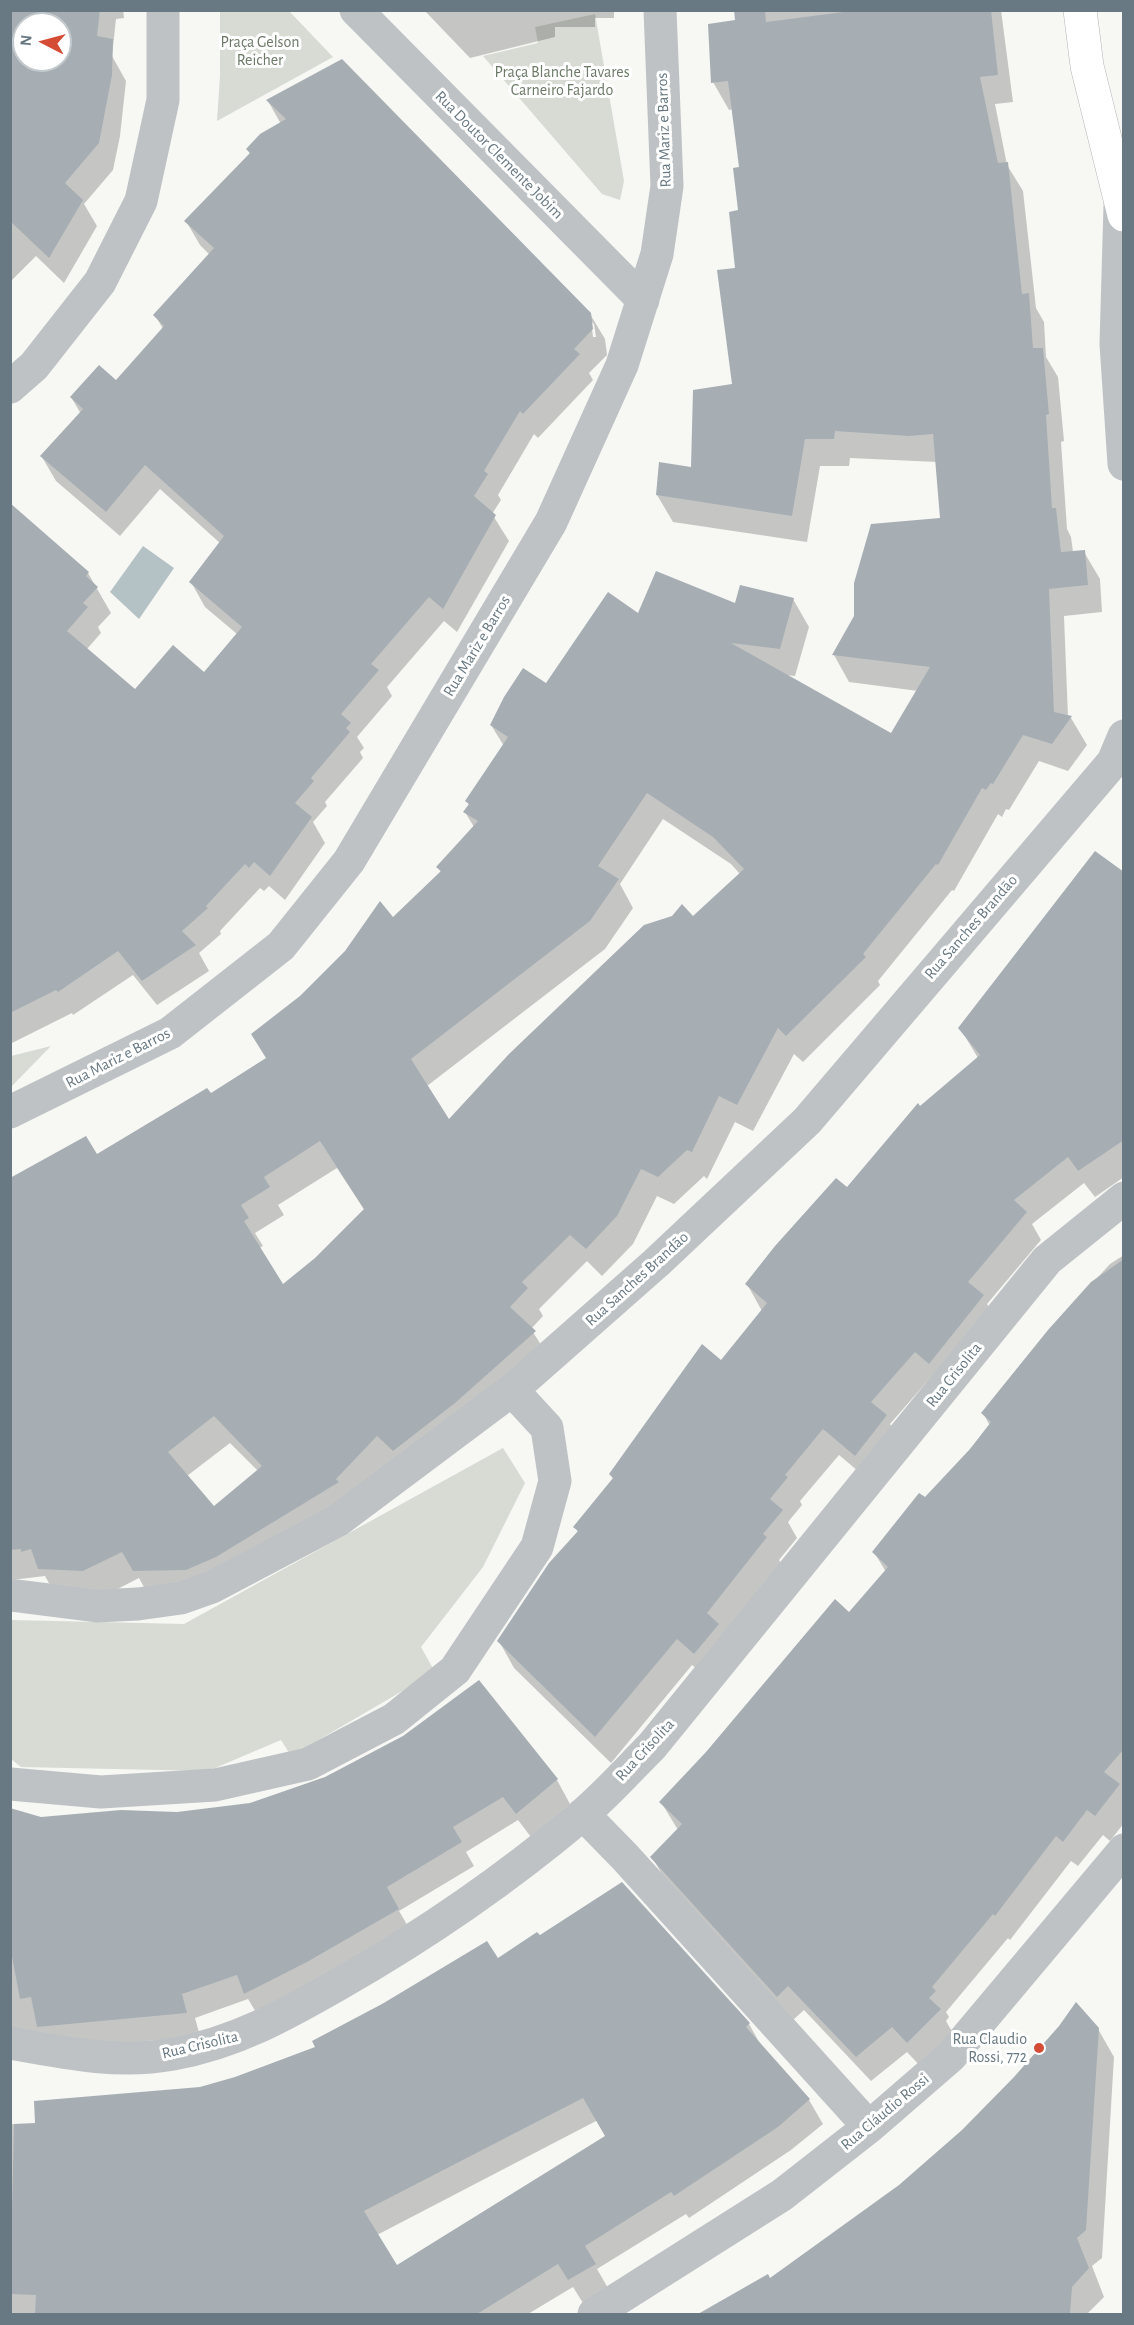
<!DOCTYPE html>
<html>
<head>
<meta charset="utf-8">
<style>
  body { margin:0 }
  #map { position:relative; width:1134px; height:2325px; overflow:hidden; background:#f7f7f4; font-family:"Alegreya Sans",sans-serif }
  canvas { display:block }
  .frame { position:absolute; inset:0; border:12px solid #687983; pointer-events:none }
  .north { position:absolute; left:12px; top:12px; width:60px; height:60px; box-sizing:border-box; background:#fff; border:2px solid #c3c9cd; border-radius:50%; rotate:276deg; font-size:16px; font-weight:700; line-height:24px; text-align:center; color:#687983 }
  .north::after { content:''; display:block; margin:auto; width:21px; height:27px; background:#d54c35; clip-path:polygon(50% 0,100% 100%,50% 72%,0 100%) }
</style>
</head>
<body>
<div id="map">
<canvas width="1134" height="2325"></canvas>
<div class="frame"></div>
<div class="north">N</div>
</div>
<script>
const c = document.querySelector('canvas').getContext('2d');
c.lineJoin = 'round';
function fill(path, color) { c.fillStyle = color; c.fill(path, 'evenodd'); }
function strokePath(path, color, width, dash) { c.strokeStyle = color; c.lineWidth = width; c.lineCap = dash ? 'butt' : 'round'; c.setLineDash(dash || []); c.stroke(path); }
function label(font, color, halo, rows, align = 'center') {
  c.font = font + ' "Alegreya Sans",sans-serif'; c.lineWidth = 6; c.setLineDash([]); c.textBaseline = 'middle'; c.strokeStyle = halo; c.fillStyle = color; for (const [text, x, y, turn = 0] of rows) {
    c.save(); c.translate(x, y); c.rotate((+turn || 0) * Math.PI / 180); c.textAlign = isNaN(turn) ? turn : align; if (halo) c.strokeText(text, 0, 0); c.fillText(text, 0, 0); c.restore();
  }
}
const green = new Path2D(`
  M220,11H289L333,57L217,121L220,76Z
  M595,14L624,181L620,200L602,194L483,56L538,43L535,27Z
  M51,1046L11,1087V1056Z
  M503,1448L525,1483L483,1567L421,1647L435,1672L291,1756L281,1740L208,1771L21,1767L11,1759V1620L184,1624Z`);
const water = new Path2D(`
  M143,546L174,568L139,619L110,592Z`);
const shadow = new Path2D(`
  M10,10H123L124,18L116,19L112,56L126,81L120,136L113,170L84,204L97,226L64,283L36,256L10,282ZM24,24H60V60H24Z
  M424,10H614V18H595V27H555V37L470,58Z
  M735,10H1001L1013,102L995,104L1007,165L1023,191L1036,308L1044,322L1046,357L1058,377L1064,441L1061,442L1067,529L1071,537L1073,552H1084L1100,579L1102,612L1064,616L1068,717L1071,718L1087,745L1068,771L1039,761L1009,810L1006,809L1002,817L998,814L954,891L952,890L878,981L880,985L803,1062L794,1054L753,1131L735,1122L707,1179L704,1176L674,1204L657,1196L633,1244L602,1276L587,1261L539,1309L543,1316L531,1329L550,1359L351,1507L150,1598L139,1578L100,1598L56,1596L45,1576L11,1580L10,1180L96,1156L210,1095L267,1059L301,997L393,919L441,873L438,867L474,827L465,812L469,805L467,801L504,746L491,725L639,615L793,599L809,627L795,676L784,675L892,735L918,691L849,682L834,655L855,616L942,519L937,462L850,458L849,466H820L807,542L673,522L657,495L693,469L734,386L741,168L733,109L729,110L713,82L737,22ZM663,819L731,864L740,874L693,918L448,1121L427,1086L605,949L633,908L620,884ZM337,1168L365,1211L316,1259L283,1286L259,1248L263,1246L255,1233L284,1215L278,1205ZM230,1443L258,1471L214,1508L187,1476Z
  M268,101L590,314L605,339L607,355L589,373L593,380L538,438L534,434L498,495L501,500L492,514L509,541L457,632L444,621L387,687L392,696L357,737L364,748L360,752L363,758L325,802L327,806L313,822L325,843L285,900L269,886L264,891L260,888L220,931L221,934L199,953L209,971L157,1005L133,975L73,1015L72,1013L10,1044V517L88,573L111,613L98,627L101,633L87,649L135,691L204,674L237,634L205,607L191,582L221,544L160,489L120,536L56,481L42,457L81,414L71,397L116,382L163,329L155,315L210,255L200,245L186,221L250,154L248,150L281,124ZM591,321L594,324L596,337H593Z
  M1124,877V1177L1095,1197L1084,1183L1032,1224L1041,1240L987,1304L998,1323L931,1377L890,1424L902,1443L871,1482L839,1455L800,1501L802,1505L788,1522L797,1538L779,1560L782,1565L710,1679L692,1665L611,1763L514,1668L499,1641L578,1532L575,1527L614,1480L611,1475L721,1362L762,1311L747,1284L847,1189L920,1108L978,1058L960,1028Z
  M1124,1255V1823L1110,1841L1103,1835L1078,1866L1071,1861L1010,1940L1008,1938L946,2012L949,2017L946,2021L954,2035L922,2068L907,2052L871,2081L804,2010L792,2021L667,1883L652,1857L678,1830L661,1802L849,1614L886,1572L874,1552L971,1450L990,1426L983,1413L999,1391L1049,1330L1110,1264Z
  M557,1780L570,1804L531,1837L518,1820L466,1852L474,1866L399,1911L412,1933L259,2017L248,1999L195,2018L200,2036L52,2050L10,2034V1810L41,1818L177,1813Z
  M497,1960L749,2024L763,2049L809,2100L823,2124L791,2150L689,2218L686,2214L597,2269L608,2288L583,2303L573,2287L528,2314H272L221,2218L183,2235L216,2314H10V2124L36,2125L236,2079L317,2048ZM598,2120L607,2136L397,2267L377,2235Z
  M1098,2029L1114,2057L1102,2258L1092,2266L1104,2297L1087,2314H701L768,2276L770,2280L900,2186Z`);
const building = new Path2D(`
  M10,10H100L97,36L113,39L112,75L99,143L65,183L83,200L49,258L10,221ZM24,24H60V60H24Z
  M734,10H765L766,22L859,10H991L998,75L980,77L998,163L1008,162L1022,294L1029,293L1033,348H1043L1049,414L1046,415L1052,508H1056L1061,552L1085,550L1088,585L1049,589L1054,712L1072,716L1052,744L1023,735L993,784L991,783L986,790L982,788L938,865L936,864L863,954L866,957L786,1036L778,1028L737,1105L719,1096L692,1152L687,1150L658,1177L641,1169L617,1216L586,1249L570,1235L522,1282L528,1288L510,1307L536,1331L455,1403L393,1451L377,1436L336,1479L339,1482L216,1557L186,1570L133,1571L122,1552L83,1571L38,1569L31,1549L21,1552V1549L10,1550V1178L86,1136L97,1154L207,1088L211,1093L266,1058L251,1034L300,996L345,951L380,901L393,917L441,871L436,867L478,821L463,812L469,804L465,801L508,737L490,725L504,697L523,668L546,683L608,592L638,613L656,571L735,603L740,585L794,598L780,649L731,643L891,733L930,667L832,655L854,616V583L871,524L940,518L933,434L909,436L835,431L834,439H805L792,516L656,495L659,462L691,467L693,390L732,384L717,270L735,268L729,212L738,210L733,168L739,167L728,81L711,83L708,24L735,20ZM647,793L713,837L744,869L693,916L682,904L672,916L644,925L509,1054L449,1119L411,1059L590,921L619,879L598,866ZM320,1141L364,1209L315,1258L283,1284L244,1221L249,1218L241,1205L270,1187L264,1177ZM214,1416L262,1466L214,1506L168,1452Z
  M342,59L591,313L593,329L574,349L580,354L523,414L520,411L484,471L488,474L474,496L496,515L443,609L429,597L371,664L379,670L341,714L351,723L346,728L350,732L311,778L314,781L295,803L312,817L270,876L254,862L249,868L245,864L206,906L208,908L182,931L196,945L142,981L118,951L58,992L56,990L10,1013V503L89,572L86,576L98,587L83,603L88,607L67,631L135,689L173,645L204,672L242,627L189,582L224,536L145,465L106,512L40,456L83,409L70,397L99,365L116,380L164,326L153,315L214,248L184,221L250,153L246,149L260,134L286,119L266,100Z
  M1095,851L1124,872V1140L1078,1171L1068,1157L1014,1200L1027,1212L968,1282L984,1295L929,1364L915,1352L871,1402L887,1415L855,1456L823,1429L785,1475L788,1477L770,1499L783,1510L763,1534L767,1537L707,1613L719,1624L694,1654L677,1639L595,1737L497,1641L549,1563L578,1531L573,1527L613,1478L609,1474L702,1344L721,1360L767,1303L745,1284L775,1246L836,1178L847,1187L918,1103L920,1106L980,1055L958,1028Z
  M1124,1259V1749L1104,1772L1120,1784L1095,1816L1087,1810L1063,1842L1056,1836L995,1916L993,1914L932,1987L936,1991L929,1998L941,2009L907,2043L892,2027L856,2057L788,1986L777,1997L650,1857L682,1824L659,1802L706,1752L835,1599L849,1612L888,1567L872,1552L919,1493L925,1497L970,1449L991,1422L981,1413L1048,1330L1091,1282Z
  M479,1680L558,1779L516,1814L503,1797L453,1827L462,1842L387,1887L399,1909L307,1962L244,1994L237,1975L182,1994L187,2013L37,2027L31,1997L20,1999L10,1946V1808L41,1817L121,1810L177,1812L250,1803L325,1777L403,1736Z
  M622,1882L750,2023L746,2027L810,2099L778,2127L674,2196L671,2192L585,2246L596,2264L568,2280L558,2264L477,2314H35L36,2295L10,2294L14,2124L35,2123L34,2101L200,2087L235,2077L315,2047L312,2041L382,2004L487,1941L498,1958L537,1932L540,1935ZM583,2098L605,2136L397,2265L364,2211Z
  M1076,2002L1099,2028L1086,2230L1077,2238L1089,2268L1072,2287L1070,2314H698L768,2274L770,2278L899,2185L962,2130L1014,2077L1059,2026Z`);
const minor = new Path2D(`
  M356,10L643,300
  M1120,206L1116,344L1124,464
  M10,387L34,366L100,282L141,201L163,100V10
  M10,1112L170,1033L281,946L349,861L551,522L622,365L657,254L667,186L660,10
  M10,1595L97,1606L138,1604L181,1598L212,1587L337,1521L512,1390L656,1263L807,1121L1113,762L1124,736
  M10,1784L101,1792L215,1785L308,1764L394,1719L455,1670L537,1547L555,1481L547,1428L512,1390
  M583,1814L625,1857L869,2127
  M10,2043C65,2053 118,2064 173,2054C235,2043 285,2015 339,1984C425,1935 505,1880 581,1816C606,1795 629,1769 652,1746L1047,1260L1124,1198
  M594,2314L782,2195L869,2127L951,2056L1124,1850`);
const major = new Path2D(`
  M1080,10L1087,66L1124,215`);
const markers = [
  [1039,2048,6,"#d54c35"]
];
const parkNames = [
  ["Praça Gelson",260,42],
  ["Reicher",260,60],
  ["Praça Blanche Tavares",562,72],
  ["Carneiro Fajardo",562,90]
];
const streetNames = [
  ["Rua Mariz e Barros",664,130,-92],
  ["Rua Doutor Clemente Jobim",499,155,45],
  ["Rua Mariz e Barros",477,646,-59],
  ["Rua Sanches Brandão",971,927,-49],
  ["Rua Mariz e Barros",118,1058,-27],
  ["Rua Sanches Brandão",637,1279,-42],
  ["Rua Crisolita",954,1375,-51],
  ["Rua Crisolita",645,1750,-47],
  ["Rua Crisolita",200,2045,-13],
  ["Rua Cláudio Rossi",885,2112,-40]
];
const poiNames = [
  ["Rua Claudio",1027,2039],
  ["Rossi, 772",1027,2057]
];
fill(green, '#d7dbd4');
fill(water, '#b5c2c5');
fill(shadow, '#0003');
fill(building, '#a6aeb3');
strokePath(major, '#afb5b8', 34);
strokePath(minor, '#bec2c5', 33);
strokePath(major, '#fff', 33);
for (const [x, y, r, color] of markers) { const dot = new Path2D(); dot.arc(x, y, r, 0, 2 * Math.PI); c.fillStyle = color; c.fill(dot); strokePath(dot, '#fff', 2); }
label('16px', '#6c7a67', '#fff', parkNames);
label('16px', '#687983', '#fff', streetNames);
label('16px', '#687983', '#fff', poiNames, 'right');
</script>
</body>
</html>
